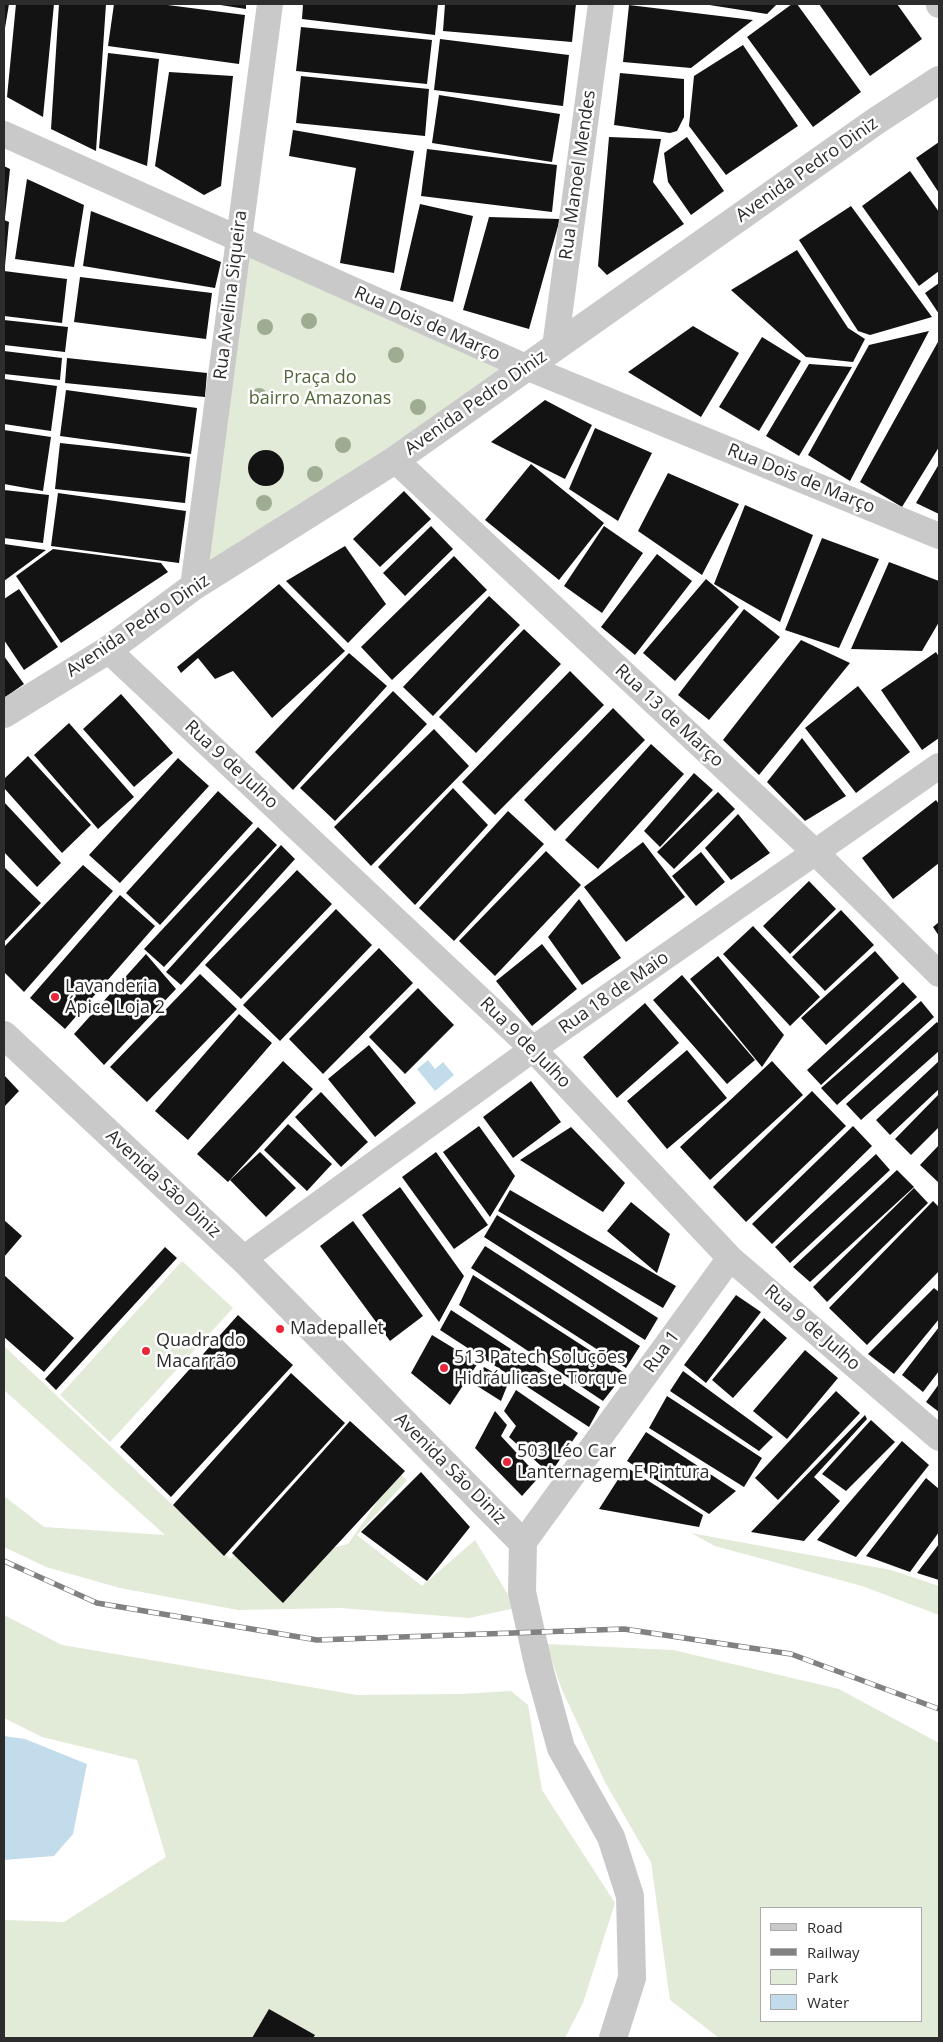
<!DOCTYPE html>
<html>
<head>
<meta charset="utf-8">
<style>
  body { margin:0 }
  #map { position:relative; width:943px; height:2042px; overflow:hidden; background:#fff; font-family:"Open Sans",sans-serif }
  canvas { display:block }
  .frame { position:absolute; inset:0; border:5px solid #2c2c2c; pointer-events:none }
  .legend { position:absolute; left:760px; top:1907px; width:162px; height:115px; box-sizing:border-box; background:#fff; border:1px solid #ababab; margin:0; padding:6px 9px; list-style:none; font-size:15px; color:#2c2c2c }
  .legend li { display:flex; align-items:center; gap:10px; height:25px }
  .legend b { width:25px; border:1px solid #ababab }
</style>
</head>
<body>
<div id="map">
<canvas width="943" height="2042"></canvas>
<div class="frame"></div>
<ul class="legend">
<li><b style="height:6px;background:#c9c9c9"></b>Road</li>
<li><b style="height:6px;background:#818181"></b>Railway</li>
<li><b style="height:14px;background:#e2ead8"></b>Park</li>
<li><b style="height:14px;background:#c3dceb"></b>Water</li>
</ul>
</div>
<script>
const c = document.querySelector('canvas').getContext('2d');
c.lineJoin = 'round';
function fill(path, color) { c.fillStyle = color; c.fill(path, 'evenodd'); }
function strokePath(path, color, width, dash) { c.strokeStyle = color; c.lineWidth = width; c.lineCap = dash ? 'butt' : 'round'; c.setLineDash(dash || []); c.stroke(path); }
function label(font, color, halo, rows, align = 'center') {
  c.font = font + ' "Open Sans",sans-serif'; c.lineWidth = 5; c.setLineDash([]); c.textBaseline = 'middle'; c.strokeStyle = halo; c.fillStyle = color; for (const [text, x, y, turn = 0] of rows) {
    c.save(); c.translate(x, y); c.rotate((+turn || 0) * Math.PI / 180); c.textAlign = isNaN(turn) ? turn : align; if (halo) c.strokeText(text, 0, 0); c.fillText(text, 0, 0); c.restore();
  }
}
const green = new Path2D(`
  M244,254L506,368L389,455L199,574Z
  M182,1261L233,1308L110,1442L60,1395Z
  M4,1346L230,1559L271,1521L316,1552L348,1544L398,1472L407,1480L357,1535L422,1586L475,1540L516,1608L469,1618L341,1608L238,1610L120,1588L46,1567L4,1547V1496L44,1527L165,1535L4,1390Z
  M691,1533L891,1570L939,1586V1615L862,1586L715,1546Z
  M4,1615L62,1645L357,1695L460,1694L511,1691L528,1705L542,1790L615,1903L583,2003L565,2038H4V1920L64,1922L166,1857L137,1760L42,1737L4,1718Z
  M546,1644L673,1650L839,1689L939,1743V2038H719L670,2000L651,1862L605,1782L562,1690ZM762,1908H922V2021H762Z`);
const water = new Path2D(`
  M428,1060L435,1069L443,1062L454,1075L435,1091L417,1069Z
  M4,1736L25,1739L87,1764L73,1834L54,1856L4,1860Z`);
const building = new Path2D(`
  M4,4H9L5,28H4Z
  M16,4H54L43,117L7,97Z
  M59,4H106L96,151L51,129Z
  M114,4H160L245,15L239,64L108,46Z
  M214,4H246V9Z
  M303,4H438L435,35L302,19Z
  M445,4H576L572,42L443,31Z
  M703,4H777L767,14Z
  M792,4H797L861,92L813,127L747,37Z
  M819,4H897L922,39L870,76Z
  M629,5L753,20L691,68L623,62Z
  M301,27L432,40L427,84L296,71Z
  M440,39L569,55L563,106L434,90Z
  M743,45L798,126L726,175L689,126L694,76Z
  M108,53L159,59L147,166L99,148Z
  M169,72L233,76L221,186L204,195L155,166Z
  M620,73L684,79V117L677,131L670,133L614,125Z
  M301,76L429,89L425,136L296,123Z
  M439,95L560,114L552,162L432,143Z
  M293,130L414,151L394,273L340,263L356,168L289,156Z
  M609,137L661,139L653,182L684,224L607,275L598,266Z
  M687,137L724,191L691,215L668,182L664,153Z
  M939,142V193L916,158Z
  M427,149L557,165L552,212L421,196Z
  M4,166L10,169L5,217H4Z
  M910,171L939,212V271L919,286L862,206Z
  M27,179L84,205L74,267L15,259Z
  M420,204L473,216L453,302L400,290Z
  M851,206L932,317L870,335L858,331L799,240Z
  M91,211L221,262L215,288L83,266Z
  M489,217L560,219L529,329L463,310Z
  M4,220L9,222L5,266H4Z
  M797,250L848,328L865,339L853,362L806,357L731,290Z
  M4,271L67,279L62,323L4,316Z
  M80,277L212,293L206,339L74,322Z
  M939,283V314L925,293Z
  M4,320L68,327L65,352L4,345Z
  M693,326L739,353L701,417L628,372Z
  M929,331L850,481L808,455L869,345Z
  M762,337L801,361L759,431L719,407Z
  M939,340V447L902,507L860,482Z
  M4,351L62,358L60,380L4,374Z
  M67,358L207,373L205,397L65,383Z
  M809,364L852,367L799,456L766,436Z
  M4,379L57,386L51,431L4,424Z
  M66,390L197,408L191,454L60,436Z
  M545,400L592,425L565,479L491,442Z
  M595,428L652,453L618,521L569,489Z
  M4,430L51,437L43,491L4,484Z
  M60,443L190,457L185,503L55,489Z
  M248 468a18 18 0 1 1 36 0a18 18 0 1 1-36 0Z
  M531,464L604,523L559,580L485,520Z
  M939,464V514L916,503Z
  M668,473L739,504L702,575L638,531Z
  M4,490L49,495L43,543L4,538Z
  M404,491L431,519L380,567L353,539Z
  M58,493L186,511L179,563L51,546Z
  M745,505L813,535L780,622L714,584Z
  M431,526L453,549L405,596L383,573Z
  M604,526L643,553L602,613L564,586Z
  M822,538L879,559L839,648L785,630Z
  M4,544L46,550L4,581Z
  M345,546L386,604L348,643L286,581Z
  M53,549L161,563L168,572L61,643L16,576Z
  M657,554L692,581L635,655L601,627Z
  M454,556L487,590L392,680L361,647Z
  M889,562L939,581V622L922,651L851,649Z
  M706,579L739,607L675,681L643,653Z
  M279,584L345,651L272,718L233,671L215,679L198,658L181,673L177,667Z
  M19,589L58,647L24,670L4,640V599Z
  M489,596L520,625L433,716L403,687Z
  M744,609L780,637L709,720L678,695Z
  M524,629L561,664L476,753L439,717Z
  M801,640L850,663L759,775L723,740Z
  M936,652L939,657V738L922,750L881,690Z
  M349,653L387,686L293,790L255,752Z
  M4,656L24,684L4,698Z
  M570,671L604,705L495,815L462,782Z
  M858,686L910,752L856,793L805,728Z
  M393,691L427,724L335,821L300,788Z
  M121,694L173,753L134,787L83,729Z
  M613,708L645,740L555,831L524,800Z
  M69,723L134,797L98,829L34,755Z
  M434,729L469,766L371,866L334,827Z
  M802,738L846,796L805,821L767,782Z
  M651,744L684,774L598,869L565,840Z
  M28,756L91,825L62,853L4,788V779Z
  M178,758L209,786L120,883L89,855Z
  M694,773L713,790L660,847L644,831Z
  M453,788L488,825L415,905L378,867Z
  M218,791L253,823L160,925L126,893Z
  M718,792L735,809L674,869L657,852Z
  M936,800L939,804V863L893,899L862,858Z
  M4,802L61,863L37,887L4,852Z
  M508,811L544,844L454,941L419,908Z
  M738,814L770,853L731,880L705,848Z
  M258,827L277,845L164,967L144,949Z
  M643,842L685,897L626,942L584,887Z
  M281,845L295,859L181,985L166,972Z
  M546,851L581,885L495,976L459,941Z
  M701,852L725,882L696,906L672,876Z
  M83,865L113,891L24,992L4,972V947Z
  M4,867L41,903L4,942Z
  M297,870L332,904L241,999L205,965Z
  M809,881L836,909L790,954L763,926Z
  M120,895L155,926L65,1029L30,998Z
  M579,899L621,958L582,985L548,937Z
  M336,909L372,945L280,1041L243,1005Z
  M841,910L874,945L825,991L792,957Z
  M939,922V936L933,927Z
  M753,926L820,997L790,1026L723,954Z
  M542,944L577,989L532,1026L496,981Z
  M379,948L413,983L323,1074L289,1039Z
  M875,951L899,978L826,1045L801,1018Z
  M146,954L176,989L104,1065L74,1034Z
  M718,956L784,1035L762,1067L690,979Z
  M200,974L237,1009L147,1102L110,1067Z
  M682,975L755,1060L727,1084L653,1000Z
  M903,982L917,997L821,1085L807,1070Z
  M418,988L454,1025L405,1074L369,1037Z
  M921,1001L934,1017L837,1105L821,1088Z
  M645,1003L679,1043L617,1098L583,1057Z
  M239,1014L272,1043L188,1140L155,1111Z
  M937,1022L939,1024V1051L861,1120L846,1104Z
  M369,1045L416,1103L375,1137L328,1079Z
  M687,1050L727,1098L667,1149L627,1101Z
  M283,1061L313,1089L228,1182L197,1154Z
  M772,1061L803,1095L710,1180L680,1147Z
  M939,1061V1089L890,1135L876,1120Z
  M4,1075L19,1091L4,1107Z
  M531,1081L561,1122L513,1158L483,1117Z
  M812,1091L846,1126L746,1222L713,1187Z
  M321,1092L368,1142L341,1167L295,1117Z
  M939,1094V1127L911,1155L895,1139Z
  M288,1124L332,1164L307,1191L264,1150Z
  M479,1126L515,1176L490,1217L443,1152Z
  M853,1126L872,1146L772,1244L752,1224Z
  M571,1127L625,1183L603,1212L520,1160Z
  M939,1145V1183L920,1165Z
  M260,1152L296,1188L266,1217L230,1180Z
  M436,1152L488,1225L454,1249L402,1177Z
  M876,1154L890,1170L790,1263L775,1247Z
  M897,1170L914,1187L810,1282L793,1267Z
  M400,1187L464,1276L439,1322L362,1215Z
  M914,1188L928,1203L827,1302L813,1287Z
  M510,1190L676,1286L663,1308L498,1211Z
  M933,1201L939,1207V1271L867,1345L829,1308Z
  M631,1202L670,1234L657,1273L607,1231Z
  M497,1215L658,1318L645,1340L484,1237Z
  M4,1220L22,1236L4,1257Z
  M353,1221L423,1316L390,1341L320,1246Z
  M485,1246L640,1346L626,1368L471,1268Z
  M165,1247L177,1258L56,1390L45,1379Z
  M4,1275L74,1338L44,1372L4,1337Z
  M473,1275L625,1373L603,1401L459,1305Z
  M934,1288L939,1292V1319L894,1374L868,1354Z
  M736,1295L761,1312L706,1383L684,1365Z
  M451,1310L600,1407L589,1427L440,1330Z
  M238,1315L293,1365L171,1497L120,1447Z
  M764,1318L787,1338L733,1398L712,1380Z
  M939,1327V1371L923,1392L902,1375Z
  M432,1335L478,1363L450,1405L411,1373Z
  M805,1350L838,1378L787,1439L753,1411Z
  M484,1367L509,1381L501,1401L474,1384Z
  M683,1371L773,1437L759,1451L670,1391Z
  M291,1373L345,1423L224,1556L173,1505Z
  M939,1384V1412L926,1402Z
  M516,1390L578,1433L550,1474L509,1437L516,1426L504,1411Z
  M836,1391L860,1413L778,1500L755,1478Z
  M667,1396L762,1458L744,1487L649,1428Z
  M495,1411L507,1425L501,1436L539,1477L522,1496L475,1448Z
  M865,1415L867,1419L814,1477L840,1501L804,1541L751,1532Z
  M871,1420L895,1442L846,1491L822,1474Z
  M350,1421L405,1471L283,1603L232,1553Z
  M646,1432L736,1491L709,1514L627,1461Z
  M902,1441L929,1465L856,1557L817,1540Z
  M626,1467L703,1515L699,1527L599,1509Z
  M421,1472L470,1527L427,1581L361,1532Z
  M926,1478L939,1489V1532L910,1572L866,1556Z
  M939,1544V1580L917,1573Z
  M269,2009L315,2035L313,2038H252Z`);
const minor = new Path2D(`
  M939,4V5
  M4,134L526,367L939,536
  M555,347L601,4
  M395,460L815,852L939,974
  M193,587L270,4
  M108,650L533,1049L730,1258L939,1438
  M243,1259L533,1049L939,766
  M523,1543L730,1258`);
const tertiary = new Path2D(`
  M4,714L108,650L193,587L395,460L876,121L939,80
  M4,1035L243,1259L523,1543L522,1592L539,1668L561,1748L611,1837L630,1896L632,1978L613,2038`);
const rail = new Path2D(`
  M4,1561L97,1603L317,1640L624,1629L791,1654L939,1709`);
const trees = [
  [309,321],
  [265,327],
  [396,355],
  [259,396],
  [418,407],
  [343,445],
  [315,474],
  [264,503]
];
const markers = [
  [55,997,5,"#ea2738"],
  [280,1329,5,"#ea2738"],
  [146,1351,5,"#ea2738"],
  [444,1368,5,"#ea2738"],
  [507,1462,5,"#ea2738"]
];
const streetNames = [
  ["Avenida Pedro Diniz",807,170,-35],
  ["Rua Manoel Mendes",578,175,-82],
  ["Rua Avelina Siqueira",231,295,-83],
  ["Rua Dois de Março",427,324,24],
  ["Avenida Pedro Diniz",476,403,-35],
  ["Rua Dois de Março",801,479,22],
  ["Avenida Pedro Diniz",138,626,-34],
  ["Rua 13 de Março",669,716,43],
  ["Rua 9 de Julho",231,765,43],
  ["Rua 18 de Maio",614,993,-35],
  ["Rua 9 de Julho",525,1043,45],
  ["Avenida São Diniz",163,1184,43],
  ["Rua 9 de Julho",812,1328,41],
  ["Rua 1",662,1352,-54],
  ["Avenida São Diniz",450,1469,45]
];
const parkNames = [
  ["Praça do",320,378],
  ["bairro Amazonas",320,399]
];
const poiNames = [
  ["Lavanderia",65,987],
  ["Ápice Loja 2",65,1008],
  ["Madepallet",290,1329],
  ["Quadra do",156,1341],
  ["Macarrão",156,1362],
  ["513 Patech Soluções",454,1358],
  ["Hidráulicas e Torque",454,1379],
  ["503 Léo Car",517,1452],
  ["Lanternagem E Pintura",517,1473]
];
fill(green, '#e2ead8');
fill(water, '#c3dceb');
fill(building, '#131313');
strokePath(minor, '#c9c9c9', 26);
strokePath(tertiary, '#c9c9c9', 28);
strokePath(rail, '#818181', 5.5);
strokePath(rail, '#fff', 4, [11]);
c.fillStyle = '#9eac92';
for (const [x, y] of trees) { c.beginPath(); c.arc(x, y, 8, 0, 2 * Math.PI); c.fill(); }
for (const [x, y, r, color] of markers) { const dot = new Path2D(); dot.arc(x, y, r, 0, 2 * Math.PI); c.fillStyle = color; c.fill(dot); strokePath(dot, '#fff', 2); }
label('18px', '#2c2c2c', '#fff', streetNames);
label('18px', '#4f6838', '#fff', parkNames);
label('18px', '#2c2c2c', '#fff', poiNames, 'left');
</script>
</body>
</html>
